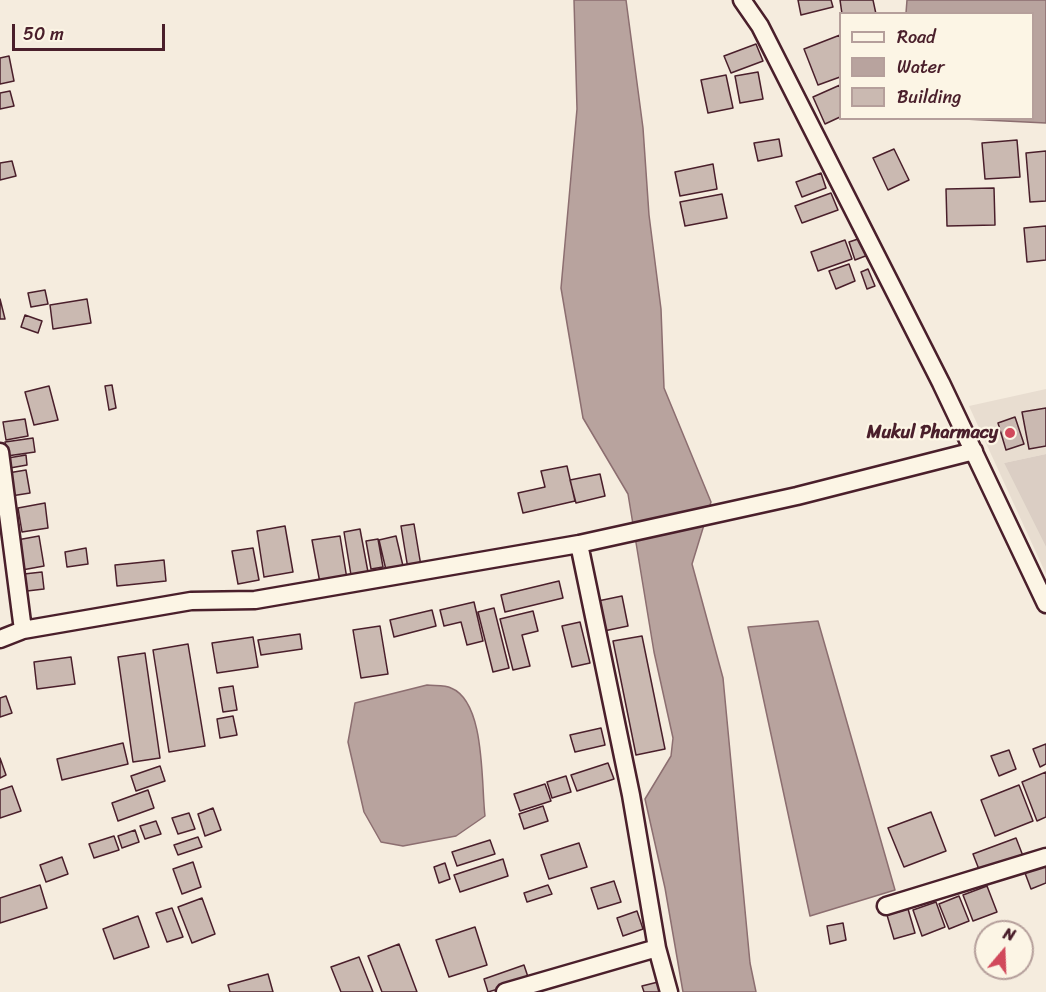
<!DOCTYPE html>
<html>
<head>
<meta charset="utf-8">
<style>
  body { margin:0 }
  #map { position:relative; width:1046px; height:992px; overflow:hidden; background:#f5ecde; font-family:Sriracha,sans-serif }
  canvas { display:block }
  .legend { position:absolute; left:839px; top:12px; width:195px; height:108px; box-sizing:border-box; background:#fcf5e5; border:2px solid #b59f9b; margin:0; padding:8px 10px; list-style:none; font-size:18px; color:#4a1f2b }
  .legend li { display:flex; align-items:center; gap:12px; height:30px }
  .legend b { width:30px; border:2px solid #b59f9b }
  .north { position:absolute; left:974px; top:920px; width:60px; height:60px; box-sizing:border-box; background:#fcf5e5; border:2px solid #b59f9b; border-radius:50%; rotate:19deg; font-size:16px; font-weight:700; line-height:24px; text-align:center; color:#4a1f2b }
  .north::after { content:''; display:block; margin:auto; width:21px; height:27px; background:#d1495b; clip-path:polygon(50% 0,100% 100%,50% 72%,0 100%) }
  .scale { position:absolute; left:12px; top:24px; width:153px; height:27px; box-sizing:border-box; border:3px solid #4a1f2b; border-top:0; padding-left:8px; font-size:18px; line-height:21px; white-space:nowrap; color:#4a1f2b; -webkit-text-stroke:4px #fcf5e5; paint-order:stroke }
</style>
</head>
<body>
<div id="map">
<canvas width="1046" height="992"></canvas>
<ul class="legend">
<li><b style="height:8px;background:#fcf5e5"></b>Road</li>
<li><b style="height:16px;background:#b8a39e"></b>Water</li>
<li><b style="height:16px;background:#cab9b1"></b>Building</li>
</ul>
<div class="north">N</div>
<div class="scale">50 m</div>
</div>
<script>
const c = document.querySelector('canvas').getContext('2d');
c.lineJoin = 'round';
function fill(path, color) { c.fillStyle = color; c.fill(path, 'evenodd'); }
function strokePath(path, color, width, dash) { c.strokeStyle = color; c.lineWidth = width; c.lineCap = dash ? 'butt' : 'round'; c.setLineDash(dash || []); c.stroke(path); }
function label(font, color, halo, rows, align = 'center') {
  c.font = font + ' Sriracha,sans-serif'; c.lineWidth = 4.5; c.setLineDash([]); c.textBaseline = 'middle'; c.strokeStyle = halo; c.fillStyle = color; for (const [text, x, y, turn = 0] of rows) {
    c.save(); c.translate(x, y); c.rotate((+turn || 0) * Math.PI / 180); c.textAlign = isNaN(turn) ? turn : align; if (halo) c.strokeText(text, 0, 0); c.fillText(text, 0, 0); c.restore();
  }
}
const built = new Path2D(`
  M1046,389V408L1022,413L1029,449L1046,446V454L1004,463L1046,547V574L969,406Z`);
const green = new Path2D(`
  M1046,454V547L1004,463Z`);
const water = new Path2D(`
  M574,0H626L643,128L649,215L661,309L664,388L711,502L692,564L723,678L750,963L756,992H683L665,888L645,799L671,756L673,738L654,652L628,494L583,418L561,288L577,109Z
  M907,0H1046V123L964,119L1032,118V14L906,13Z
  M818,621L895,890L810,916L748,627Z
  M427,685C434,686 445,685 451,688C486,702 481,785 485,816L456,836L403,846L381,842L364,812L348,742L355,703Z`);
const building = new Path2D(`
  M798,0H831L833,7L801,15Z
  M840,0H873L876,14H842Z
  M840,35V77L818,85L804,49Z
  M756,44L763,61L731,73L724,56Z
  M9,56L14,81L0,84V58Z
  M758,72L763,99L740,103L735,76Z
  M726,75L733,108L708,113L701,80Z
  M840,85V117L825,124L813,97Z
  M10,91L14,106L0,109V93Z
  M779,139L782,156L758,161L754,143Z
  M1017,140L1020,177L985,179L982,143Z
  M894,149L909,180L888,190L873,158Z
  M1046,151V201L1030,202L1026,153Z
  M12,161L16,176L0,180V163Z
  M713,164L717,189L680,196L675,172Z
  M821,173L826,188L802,197L796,182Z
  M994,188L995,225L947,226L946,189Z
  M831,193L838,210L802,223L795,206Z
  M722,194L727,218L685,226L680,202Z
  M1046,226V260L1027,262L1024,228Z
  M861,238L868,255L855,260L849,242Z
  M845,240L852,259L818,271L811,252Z
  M849,264L855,281L836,289L829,271Z
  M868,269L875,286L867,289L861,272Z
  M45,290L48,304L31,307L28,293Z
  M0,299L5,319H0Z
  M87,299L91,323L53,329L50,305Z
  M25,315L42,321L38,333L21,327Z
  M112,385L116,408L109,410L105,386Z
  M49,386L58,420L34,425L25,392Z
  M1046,408V446L1029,449L1022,412Z
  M1015,417L1024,444L1006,450L998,423Z
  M25,419L28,436L6,440L3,422Z
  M33,438L35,452L7,456L5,442Z
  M26,455L27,465L10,468L8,458Z
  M567,466L575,501L523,513L518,493L545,487L541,471Z
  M26,470L30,493L11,496L8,473Z
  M600,474L605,496L576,503L570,480Z
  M45,503L48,528L22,532L18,508Z
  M414,524L421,566L408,569L401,526Z
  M285,526L293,572L264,577L257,531Z
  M360,529L368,572L351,575L344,532Z
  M39,536L44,566L22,570L17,540Z
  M340,536L347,579L320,583L312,540Z
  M396,536L403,566L386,570L379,540Z
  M378,539L383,567L371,569L366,541Z
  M86,548L88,564L67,567L65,552Z
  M253,548L259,580L238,584L232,551Z
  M164,560L166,581L117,586L115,565Z
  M42,572L44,589L27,591L24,574Z
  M559,581L563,598L505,612L501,595Z
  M622,596L628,626L604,631L598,601Z
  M474,602L483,641L467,645L461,622L444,626L440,610Z
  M494,608L509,668L493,672L478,612Z
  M432,610L436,626L394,637L390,620Z
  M533,611L538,631L522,635L530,666L513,670L500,619Z
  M580,622L590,663L572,667L562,626Z
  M380,626L388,674L361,678L353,630Z
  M300,634L302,649L261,655L258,640Z
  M642,636L665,749L636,755L613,641Z
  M253,637L258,667L217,673L212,643Z
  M188,644L205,746L169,752L153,650Z
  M145,653L160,758L133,762L118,657Z
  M71,657L75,684L37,689L34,662Z
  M233,686L237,710L223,712L219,688Z
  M6,696L12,713L0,717V698Z
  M233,716L237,735L220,738L217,719Z
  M601,728L605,745L575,752L570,735Z
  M123,743L128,764L62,780L57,759Z
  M1046,744V764L1040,767L1033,749Z
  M1009,750L1016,769L999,776L991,756Z
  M0,758L6,775L0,778Z
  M608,763L614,779L577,791L571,775Z
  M160,766L165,781L136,791L131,776Z
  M1046,772V817L1037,821L1022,782Z
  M566,776L571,792L552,798L547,782Z
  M545,784L551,801L520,811L514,794Z
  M1019,785L1033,821L995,836L981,800Z
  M12,786L21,811L0,818V790Z
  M148,790L154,808L118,821L112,803Z
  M543,806L548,821L524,829L519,814Z
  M213,808L221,830L205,836L198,814Z
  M931,812L946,851L904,867L888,828Z
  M189,813L195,829L178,834L172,818Z
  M156,821L161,834L145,839L140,826Z
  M135,830L139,842L122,848L118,836Z
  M114,836L119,850L94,858L89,844Z
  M198,837L202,847L178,855L174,845Z
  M1016,838L1023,856L980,872L973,854Z
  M490,840L495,854L457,866L452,852Z
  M579,843L587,867L549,879L541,855Z
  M62,857L68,874L46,882L40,865Z
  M503,859L508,876L460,892L454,875Z
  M193,862L201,887L182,894L173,869Z
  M445,863L450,879L439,883L434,867Z
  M1046,865V883L1031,889L1025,873Z
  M614,881L621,902L598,909L591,888Z
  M40,885L47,908L0,923V898Z
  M548,885L552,894L527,902L524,893Z
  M987,886L997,912L973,921L963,895Z
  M959,896L969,921L949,929L939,904Z
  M202,898L215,934L192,943L178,907Z
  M936,902L945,927L922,936L913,910Z
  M172,908L183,937L167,942L156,913Z
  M908,909L915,933L894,939L887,915Z
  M637,911L643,929L623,936L617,918Z
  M138,916L149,947L114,959L103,929Z
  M843,923L846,940L830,944L827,926Z
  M475,927L487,965L449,977L436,940Z
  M399,944L417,992H382L368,956Z
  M359,957L373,992H341L331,967Z
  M524,965L529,980L488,992L484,979Z
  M268,974L273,992H230L228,985Z
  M658,982L661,992H644L642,986Z`);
const minor = new Path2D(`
  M742,0L760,26L941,383L1046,604
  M0,452L23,630
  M579,544L631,795L657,948L669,992
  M0,639L23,630L191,601L255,600L579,544L797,496L974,451
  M886,906L1046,857
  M505,992L657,948`);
const markers = [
  [1010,433,6,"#d1495b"]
];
const poiNames = [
  ["Mukul Pharmacy",998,433]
];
fill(built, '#e8ddd0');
fill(green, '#dbcec4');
fill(water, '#b8a39e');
strokePath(water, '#8c6e70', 1.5);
fill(building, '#cab9b1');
strokePath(building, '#4a1f2b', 1.5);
strokePath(minor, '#4a1f2b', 21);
strokePath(minor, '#fcf5e5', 16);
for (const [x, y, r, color] of markers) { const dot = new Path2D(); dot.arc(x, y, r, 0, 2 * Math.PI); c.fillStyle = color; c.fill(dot); strokePath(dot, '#fcf5e5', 2); }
label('bold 18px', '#4a1f2b', '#fcf5e5', poiNames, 'right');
</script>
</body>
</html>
